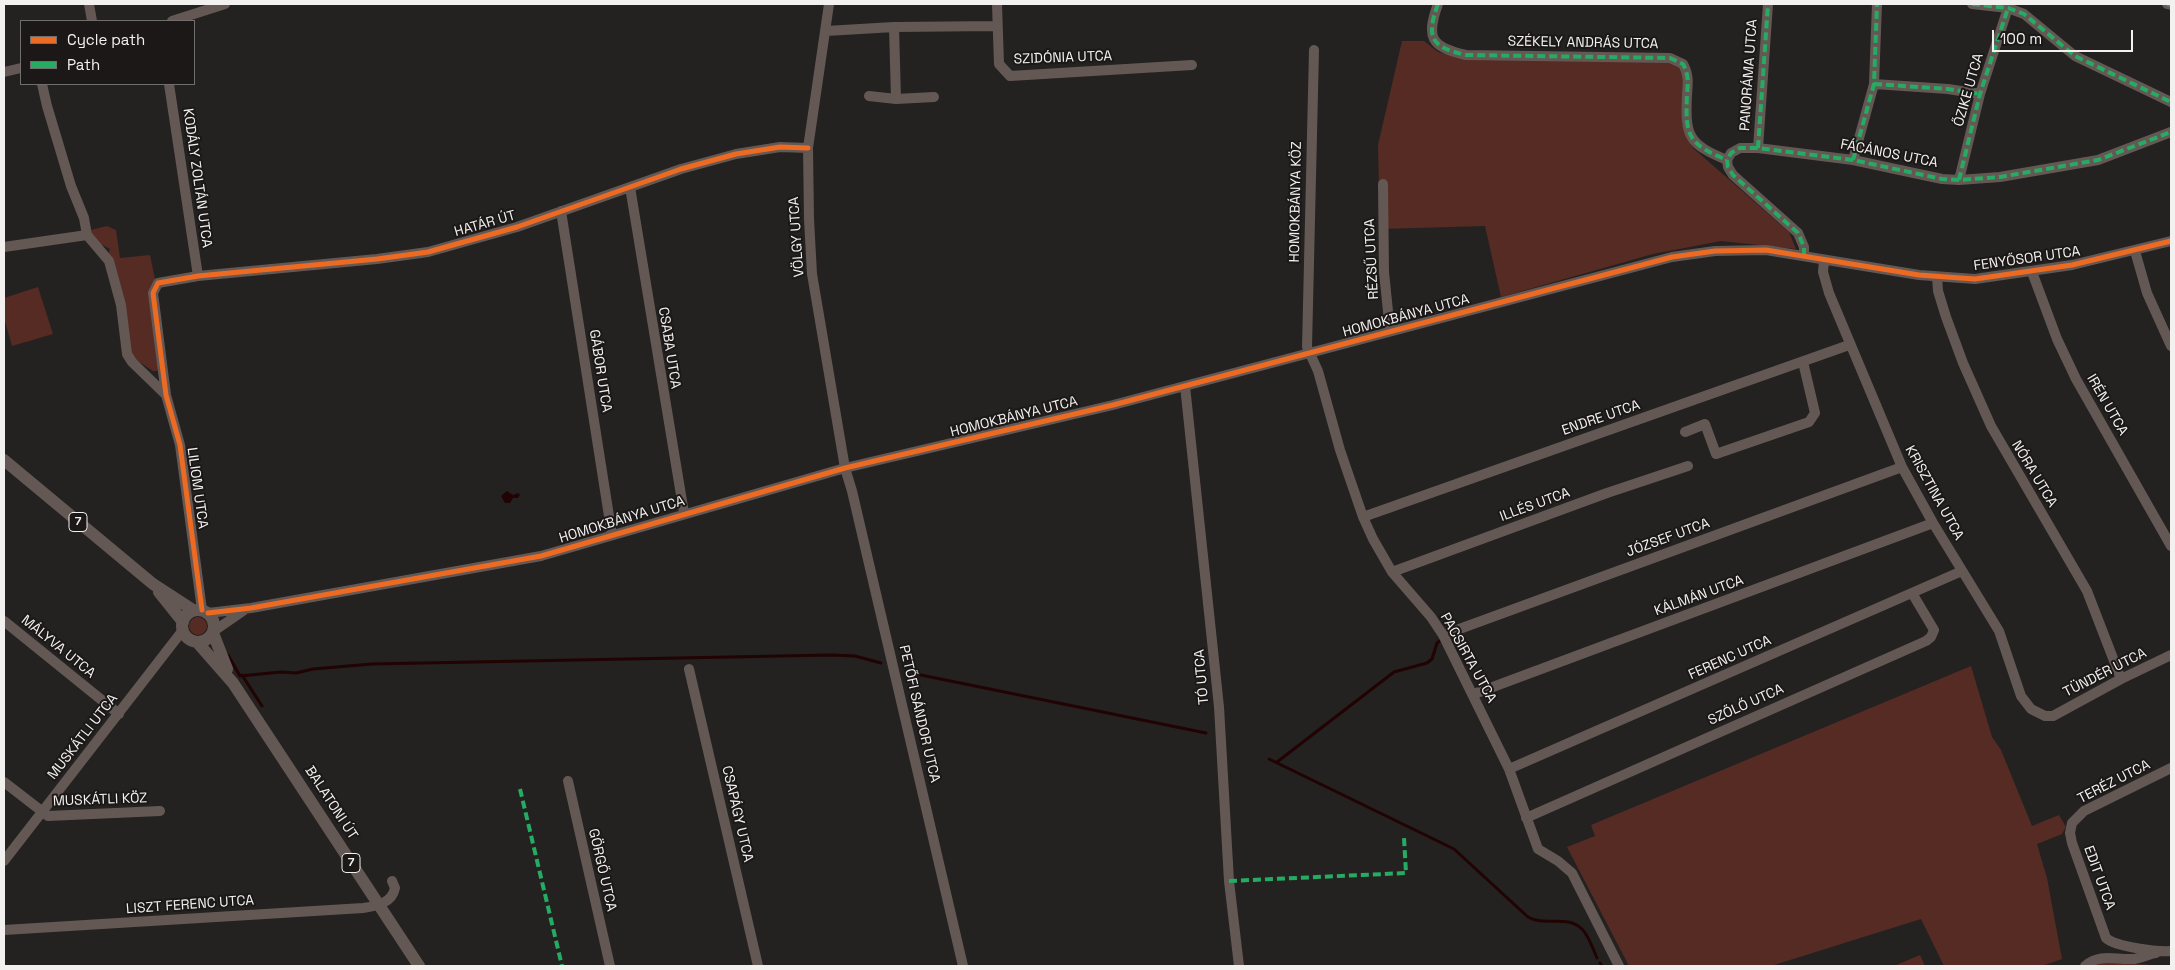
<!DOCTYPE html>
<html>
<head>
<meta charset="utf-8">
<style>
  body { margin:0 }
  #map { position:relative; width:2175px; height:970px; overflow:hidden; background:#232221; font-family:"Space Grotesk",sans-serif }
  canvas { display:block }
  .frame { position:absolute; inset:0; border:5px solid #f3f1f0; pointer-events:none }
  .legend { position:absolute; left:20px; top:20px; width:175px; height:65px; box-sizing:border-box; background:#1b1817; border:1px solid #716f6e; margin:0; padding:6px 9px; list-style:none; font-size:15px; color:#f3f1f0 }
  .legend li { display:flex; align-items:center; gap:10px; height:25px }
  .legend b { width:25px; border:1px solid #716f6e }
  .scale { position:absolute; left:1992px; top:30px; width:141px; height:22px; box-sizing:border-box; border:2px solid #f3f1f0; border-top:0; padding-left:6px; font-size:15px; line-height:18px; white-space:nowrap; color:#f3f1f0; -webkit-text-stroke:4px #1b1817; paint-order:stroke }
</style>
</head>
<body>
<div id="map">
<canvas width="2175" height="970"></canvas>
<div class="frame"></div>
<ul class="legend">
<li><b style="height:6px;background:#ed6a23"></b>Cycle path</li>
<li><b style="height:6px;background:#26ab63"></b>Path</li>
</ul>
<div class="scale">100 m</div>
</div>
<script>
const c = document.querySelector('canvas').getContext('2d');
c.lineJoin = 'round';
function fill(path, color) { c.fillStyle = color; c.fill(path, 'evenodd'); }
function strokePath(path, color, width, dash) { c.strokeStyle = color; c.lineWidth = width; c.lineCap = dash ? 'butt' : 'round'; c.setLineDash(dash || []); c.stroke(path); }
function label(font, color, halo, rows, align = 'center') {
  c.font = font + ' "Space Grotesk",sans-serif'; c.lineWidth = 4; c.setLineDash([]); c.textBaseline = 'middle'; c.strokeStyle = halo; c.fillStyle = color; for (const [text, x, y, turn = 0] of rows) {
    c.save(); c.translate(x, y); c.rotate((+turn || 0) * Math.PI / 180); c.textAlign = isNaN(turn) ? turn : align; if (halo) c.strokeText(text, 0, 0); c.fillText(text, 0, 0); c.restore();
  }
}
const green = new Path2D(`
  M1402,41H1424L1438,52L1464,59H1671L1679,67L1684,77L1682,123L1693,148L1789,232L1796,249L1721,241L1653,254L1501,297L1485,226L1380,229L1378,145Z
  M107,226L116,230L120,258L150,255L155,279L160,366L157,371H153L127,354L108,255L110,249L91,239V230Z
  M38,287L53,334L12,346L4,318V298Z
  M189 626a9 9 0 1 1 18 0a9 9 0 1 1-18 0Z
  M1971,666L1992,737L2001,750L2032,826L2059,815L2066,827L2062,834L2037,844L2047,878L2062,959L2042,966H1944L1921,919L1771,966H1629L1567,847L1595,836L1591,825Z
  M1920,955L1925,966H1894Z
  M2104,962L2167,966H2094Z`);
const water = new Path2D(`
  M507,491L513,495L518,493L520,495L518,498H513L510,503H505L501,496Z`);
const stream = new Path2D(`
  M228,655L240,676L281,672L296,673L313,669L372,664L831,655L855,656L881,663
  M916,674L1206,733
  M242,675L262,706
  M1269,759L1454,849L1528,917C1545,927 1567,914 1582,929C1589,936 1593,949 1597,958
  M1277,762L1394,672L1427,663L1432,659L1437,643L1441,640
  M1600,963L1602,966`);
const minor = new Path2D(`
  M89,4L92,21
  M829,4L808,148L809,219L812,274L845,468L852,491L963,966
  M997,4L999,64L1010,76L1192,65
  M1438,4C1426,37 1430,47 1466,55L1670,58L1683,64C1689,75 1688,83 1687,95C1685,136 1688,144 1727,160
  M1972,4L2008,8L2024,14L2075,56L2171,102
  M2167,4L2171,5
  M172,21L225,4
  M894,27L896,99
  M826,31L894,27L997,26
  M1314,50L1307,347L1318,371L1340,450L1363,517L1373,539L1392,572L1431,617L1443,635L1509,769L1538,849L1558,861L1572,873L1619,966
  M4,72L21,68
  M42,84L47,106L71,186L84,218L87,235L109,261L121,305L127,354L132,362L166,395
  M169,84L198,276
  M1874,84L1948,89L1980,94
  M869,96L896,99L934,97
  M1758,148L1768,4
  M1853,160L1874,84L1877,4
  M1959,180L1980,94L2008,8
  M1383,184L1384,272L1390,331
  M630,187L684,513
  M561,211L612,535
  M4,247L87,235
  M2135,251L2147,293L2171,346
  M1804,256V247L1798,233L1733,175L1728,167L1727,160L1731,153L1740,148H1758L1853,160L1942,179L1959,180L2000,177L2098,160L2171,132
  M1824,260L1823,272L1829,293L1902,467L1933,523L1999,631L2021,696L2031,709L2045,716H2053L2121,679L2171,655
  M2032,272L2057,339L2076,379L2171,546
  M1937,277L1938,291L1946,317L1963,363L1991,426L2087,591L2121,679
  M1185,386L1219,707L1229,881L1239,966
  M1685,432L1705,424L1716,454L1809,422L1815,413L1803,362
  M1363,517L1849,345
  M1392,572L1607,493L1688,466
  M202,610L180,445L166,395L153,293L158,283L198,276L377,259L428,252L517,227L681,169L736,154L780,147L808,148
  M208,613L251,608L541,556L845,468L1113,405L1672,257L1715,251L1766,250L1919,275L1975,279L2072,265L2171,241
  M4,621L119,714
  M214,631L243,611
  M1443,635L1902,467
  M689,669L758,966
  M1474,694L1933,523
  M2171,768L2084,811L2072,823L2070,833L2072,843L2106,938C2116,947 2157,952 2171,951
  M1509,769L1962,571
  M568,781L610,966
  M4,782L48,816L160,811
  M1526,818L1926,641L1931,637L1934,630L1912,593
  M4,861L183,630
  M4,930L363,908C377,906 392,903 395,888L392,881
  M2085,966C2100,953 2115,960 2132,959C2140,959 2148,954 2156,953`);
const major = new Path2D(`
  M4,460L153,584L193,610
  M159,592L183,622
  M182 626a16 16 0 1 1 32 0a16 16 0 1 1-32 0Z
  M213,633L227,669
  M197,642L233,683L419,966`);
const quiet = new Path2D(`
  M1438,4C1426,37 1430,47 1466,55L1670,58L1683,64C1689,75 1688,83 1687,95C1685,136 1688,144 1727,160
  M1972,4L2008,8L2024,14L2075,56L2171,102
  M2167,4L2171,5
  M1874,84L1948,89L1980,94
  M1758,148L1768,4
  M1853,160L1874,84L1877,4
  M1959,180L1980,94L2008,8
  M1804,256V247L1798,233L1733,175L1728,167L1727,160L1731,153L1740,148H1758L1853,160L1942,179L1959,180L2000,177L2098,160L2171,132
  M520,789L562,966
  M1229,881L1406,873L1404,838`);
const cycleway = new Path2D(`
  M202,610L180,445L166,395L153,293L158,283L198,276L377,259L428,252L517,227L681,169L736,154L780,147L808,148
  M208,613L251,608L541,556L845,468L1113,405L1672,257L1715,251L1766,250L1919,275L1975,279L2072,265L2171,241`);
const shields = [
  [78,522,18],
  [351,863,18]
];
const shieldNames = [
  ["7",78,522],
  ["7",351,863]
];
const streetNames = [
  ["SZÉKELY ANDRÁS UTCA",1583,43,1],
  ["SZIDÓNIA UTCA",1063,58,-2],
  ["PANORÁMA UTCA",1749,75,-86],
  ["ŐZIKE UTCA",1969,90,-74],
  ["FÁCÁNOS UTCA",1889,154,11],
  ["KODÁLY ZOLTÁN UTCA",197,178,82],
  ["HOMOKBÁNYA KÖZ",1296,202,-89],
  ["HATÁR ÚT",485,224,-16],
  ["VÖLGY UTCA",797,237,-94],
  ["RÉZSŰ UTCA",1372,259,-93],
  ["FENYŐSOR UTCA",2027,259,-8],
  ["HOMOKBÁNYA UTCA",1406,316,-15],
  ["CSABA UTCA",669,348,81],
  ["GÁBOR UTCA",600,371,81],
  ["IRÉN UTCA",2107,405,60],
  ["HOMOKBÁNYA UTCA",1014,417,-14],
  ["ENDRE UTCA",1601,418,-19],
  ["NÓRA UTCA",2034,474,59],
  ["LILIOM UTCA",197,488,82],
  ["KRISZTINA UTCA",1934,493,61],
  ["ILLÉS UTCA",1535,505,-20],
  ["HOMOKBÁNYA UTCA",622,520,-17],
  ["JÓZSEF UTCA",1668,538,-20],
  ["KÁLMÁN UTCA",1699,596,-20],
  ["MÁLYVA UTCA",58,647,39],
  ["PACSIRTA UTCA",1468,658,61],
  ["FERENC UTCA",1730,658,-24],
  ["TÜNDÉR UTCA",2105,673,-27],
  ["TÓ UTCA",1202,677,-95],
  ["SZŐLŐ UTCA",1746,705,-24],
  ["PETŐFI SÁNDOR UTCA",919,714,77],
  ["MUSKÁTLI UTCA",83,737,-52],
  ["TERÉZ UTCA",2114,782,-27],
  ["MUSKÁTLI KÖZ",100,800,-2],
  ["BALATONI ÚT",331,803,57],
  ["CSAPÁGY UTCA",737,814,77],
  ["GÖRGŐ UTCA",602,870,77],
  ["EDIT UTCA",2099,878,70],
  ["LISZT FERENC UTCA",190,905,-4]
];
fill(green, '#562b23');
fill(water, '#220303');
strokePath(stream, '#220303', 3);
strokePath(minor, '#645854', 10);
strokePath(major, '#645855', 12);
strokePath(quiet, '#26ab63', 4, [8, 4]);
strokePath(cycleway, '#ed6a23', 5);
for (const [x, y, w] of shields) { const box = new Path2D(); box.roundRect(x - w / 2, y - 9.5, w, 19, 4); c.fillStyle = '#1b1817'; c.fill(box); strokePath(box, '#f3f1f0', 1); }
label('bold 12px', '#f3f1f0', null, shieldNames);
label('14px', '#f3f1f0', '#1b1817', streetNames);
</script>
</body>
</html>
